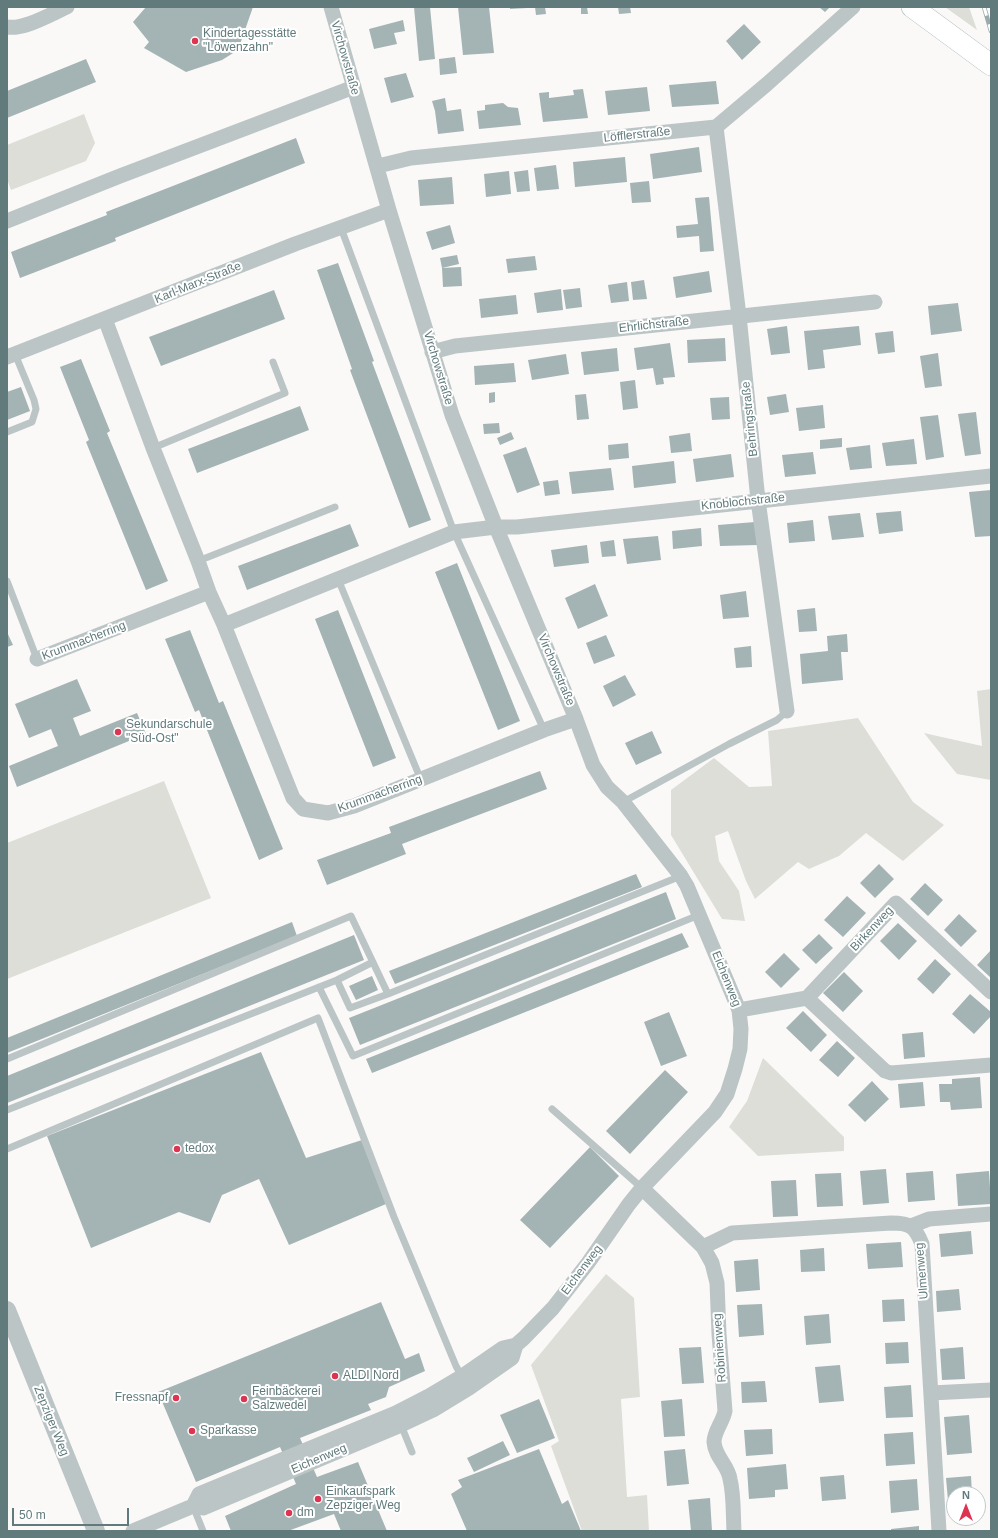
<!DOCTYPE html>
<html>
<head>
<meta charset="utf-8">
<style>
  body { margin:0 }
  #map { position:relative; width:998px; height:1538px; overflow:hidden; background:#faf9f8; font-family:Helvetica,sans-serif }
  canvas { display:block }
  .frame { position:absolute; inset:0; border:8px solid #617a7b; pointer-events:none }
  .north { position:absolute; left:946px; top:1486px; width:40px; height:40px; box-sizing:border-box; background:#fff; border:1px solid #c0caca; border-radius:50%; rotate:0deg; font-size:11px; font-weight:700; line-height:16px; text-align:center; color:#617a7b }
  .north::after { content:''; display:block; margin:auto; width:14px; height:18px; background:#dd3451; clip-path:polygon(50% 0,100% 100%,50% 72%,0 100%) }
  .scale { position:absolute; left:12px; top:1508px; width:117px; height:18px; box-sizing:border-box; border:2px solid #617a7b; border-top:0; padding-left:5px; font-size:12px; line-height:14px; white-space:nowrap; color:#617a7b; -webkit-text-stroke:3px #fff; paint-order:stroke }
</style>
</head>
<body>
<div id="map">
<canvas width="998" height="1538"></canvas>
<div class="frame"></div>
<div class="north">N</div>
<div class="scale">50 m</div>
</div>
<script>
const c = document.querySelector('canvas').getContext('2d');
c.lineJoin = 'round';
function fill(path, color) { c.fillStyle = color; c.fill(path, 'evenodd'); }
function strokePath(path, color, width, dash) { c.strokeStyle = color; c.lineWidth = width; c.lineCap = dash ? 'butt' : 'round'; c.setLineDash(dash || []); c.stroke(path); }
function label(font, color, halo, rows, align = 'center') {
  c.font = font + ' Helvetica,sans-serif'; c.lineWidth = 4; c.setLineDash([]); c.textBaseline = 'middle'; c.strokeStyle = halo; c.fillStyle = color; for (const [text, x, y, turn = 0] of rows) {
    c.save(); c.translate(x, y); c.rotate((+turn || 0) * Math.PI / 180); c.textAlign = isNaN(turn) ? turn : align; if (halo) c.strokeText(text, 0, 0); c.fillText(text, 0, 0); c.restore();
  }
}
const green = new Path2D(`
  M945,7H969L977,30Z
  M84,114L95,143L86,161L11,190L7,179V145Z
  M991,689V780L957,774L924,733L982,746L977,691Z
  M858,718L913,802L944,825L903,861L866,833L839,856L809,869L798,862L755,899L746,881L728,831L715,836L719,861L739,891L745,921L722,919L671,835V790L714,758L749,787L772,786L768,731Z
  M164,781L211,898L7,979V843Z
  M763,1058L844,1137V1151L758,1156L729,1127L747,1101Z
  M606,1274L634,1298L640,1397L621,1399L627,1497L647,1495L649,1531H582L551,1446L559,1441L531,1365Z`);
const building = new Path2D(`
  M146,7H253L238,50L222,60L186,72L144,48L149,42L133,22Z
  M414,7H430L435,59L419,61Z
  M458,7H489L494,53L463,55Z
  M510,7H527V8L510,9Z
  M535,7H545L546,14L536,15Z
  M581,7H587L588,14H581Z
  M618,7H630L631,13L619,14Z
  M819,7H830L825,12Z
  M403,20L405,31L394,33L397,44L374,49L369,29Z
  M744,24L761,42L742,60L726,41Z
  M455,57L457,73L440,75L439,59Z
  M86,59L96,82L7,118V91Z
  M406,73L414,97L391,103L384,78Z
  M716,81L719,104L672,107L669,85Z
  M647,87L650,111L608,115L605,91Z
  M583,89L588,118L543,122L539,93L549,92V98L574,95L573,90Z
  M445,98L447,111L461,109L464,131L438,134L435,111L432,101Z
  M503,103L508,107L518,108L521,125L479,129L477,111L485,110V105Z
  M296,138L305,163L115,238L116,241L20,278L11,252L107,215L106,212Z
  M699,147L702,172L653,179L650,154Z
  M625,157L627,182L575,187L573,162Z
  M556,165L559,189L537,191L534,168Z
  M528,170L530,191L517,192L514,172Z
  M509,171L511,194L486,197L484,174Z
  M452,177L454,204L420,206L418,180Z
  M649,181L651,202L632,203L630,183Z
  M709,197L714,251L700,252L699,236L677,238L676,226L698,224L695,198Z
  M450,225L455,243L432,250L426,232Z
  M457,255L459,264L442,268L440,258Z
  M535,256L537,270L508,273L506,259Z
  M338,263L374,361L372,362L431,520L409,528L350,370L352,369L317,270Z
  M461,267L462,286L443,287L442,268Z
  M709,271L712,292L676,298L673,277Z
  M644,280L647,299L633,300L631,282Z
  M627,282L629,301L611,303L608,285Z
  M580,288L582,307L566,309L563,290Z
  M561,289L563,310L537,313L534,293Z
  M274,290L285,319L161,366L149,337Z
  M516,295L518,314L481,318L479,299Z
  M958,303L962,331L931,335L928,306Z
  M787,326L790,353L771,355L767,329Z
  M859,326L861,345L823,350L825,368L808,370L804,331Z
  M893,331L895,352L878,354L875,333Z
  M725,338L726,361L688,363L687,340Z
  M670,343L675,377L663,378L664,384L656,385L653,368L637,370L634,348Z
  M617,348L619,371L584,375L581,352Z
  M938,353L942,386L925,388L920,356Z
  M566,354L569,374L532,380L528,360Z
  M81,359L110,431L107,433L168,581L146,590L86,442L89,440L60,367Z
  M514,363L516,382L475,385L474,366Z
  M635,380L638,408L623,410L620,382Z
  M21,387L30,411L7,420V392Z
  M495,392V402L489,403V393Z
  M586,394L589,419L577,420L575,395Z
  M786,394L789,412L770,415L767,397Z
  M729,397L730,419L712,420L710,398Z
  M823,405L825,428L799,431L796,408Z
  M300,406L309,430L197,473L188,449Z
  M976,412L981,454L965,456L958,414Z
  M938,415L944,457L926,460L920,417Z
  M499,423L500,433L484,434L483,424Z
  M511,432L514,439L500,445L497,438Z
  M690,433L692,451L671,453L669,436Z
  M842,438V447L820,449V440Z
  M914,439L917,464L886,466L882,443Z
  M628,443L629,458L609,460L608,445Z
  M870,445L872,468L850,470L846,448Z
  M526,447L540,485L517,493L503,455Z
  M813,452L816,474L785,477L782,455Z
  M731,454L734,477L696,482L693,459Z
  M674,461L676,483L634,488L632,466Z
  M611,468L614,490L572,494L569,472Z
  M558,480L560,494L545,496L543,482Z
  M991,490V536L975,537L969,492Z
  M901,511L903,531L879,534L876,513Z
  M860,513L864,537L832,540L828,516Z
  M813,520L815,541L789,543L787,523Z
  M755,522L758,545L720,546L718,525Z
  M350,524L359,546L247,590L238,566Z
  M701,528L702,546L673,549L672,531Z
  M658,536L661,560L627,564L623,539Z
  M614,540L616,556L602,557L600,542Z
  M587,545L589,563L554,567L551,550Z
  M457,563L520,721L498,730L435,572Z
  M595,584L608,616L578,629L565,598Z
  M746,591L749,617L723,619L720,595Z
  M815,608L817,631L799,632L797,610Z
  M338,610L396,758L373,767L315,619Z
  M190,630L219,703L223,701L283,849L259,860L199,710L195,712L165,639Z
  M7,632L13,645L7,647Z
  M847,634L848,652H841L843,680L802,684L800,654L828,651L827,636Z
  M606,635L615,656L594,664L586,643Z
  M751,646L752,667L736,668L734,648Z
  M625,675L636,695L613,707L603,686Z
  M77,679L91,711L73,718L80,736L137,713L146,734L17,787L9,766L58,746L51,729L29,738L15,704Z
  M652,731L662,753L636,765L625,743Z
  M540,771L547,789L402,844L406,854L327,885L317,860L391,833L389,827Z
  M879,864L894,879L875,898L860,883Z
  M636,874L642,887L395,984L389,971Z
  M925,883L943,900L928,916L910,899Z
  M666,892L676,919L360,1045L349,1018Z
  M847,896L866,913L843,937L824,920Z
  M959,914L977,931L961,947L944,930Z
  M292,922L297,936L7,1053V1038Z
  M898,923L917,941L899,960L880,941Z
  M682,933L689,947L372,1073L366,1059Z
  M819,934L833,948L816,964L802,950Z
  M354,935L364,960L7,1103V1076Z
  M991,950V978L977,965Z
  M784,953L800,969L781,988L765,972Z
  M935,959L951,974L933,994L917,979Z
  M844,972L863,991L843,1012L823,993Z
  M372,976L378,990L356,1000L349,986Z
  M970,994L991,1012V1016L974,1034L952,1014Z
  M803,1011L827,1035L811,1052L786,1028Z
  M669,1012L687,1056L661,1066L644,1022Z
  M923,1032L925,1057L904,1059L902,1034Z
  M837,1041L855,1058L838,1077L819,1060Z
  M261,1052L306,1158L362,1140L386,1204L289,1245L259,1179L222,1195L210,1223L179,1212L91,1248L47,1136Z
  M665,1070L688,1092L630,1154L606,1131Z
  M980,1077L982,1108L951,1110L950,1102H940L939,1084H952V1079Z
  M872,1081L889,1099L865,1122L848,1105Z
  M923,1082L925,1106L900,1108L898,1084Z
  M590,1147L619,1176L550,1248L520,1220Z
  M886,1169L889,1203L863,1205L860,1171Z
  M933,1171L935,1200L908,1202L906,1173Z
  M989,1171L991,1204L958,1206L956,1174Z
  M841,1173L843,1206L817,1207L815,1174Z
  M796,1180L798,1216L773,1217L771,1181Z
  M971,1231L973,1254L941,1257L939,1234Z
  M901,1242L903,1267L868,1269L866,1244Z
  M824,1248L825,1271L801,1272L800,1250Z
  M758,1259L760,1290L736,1292L734,1261Z
  M959,1289L961,1310L937,1312L936,1291Z
  M904,1299L905,1321L883,1322L882,1300Z
  M381,1302L405,1359L419,1353L425,1371L389,1387L386,1397L368,1404L371,1410L300,1438L317,1477L358,1462L387,1531H341L334,1514L288,1531H231L225,1516L296,1484L280,1447L196,1482L158,1392Z
  M762,1304L764,1335L739,1337L737,1305Z
  M829,1314L831,1343L806,1345L804,1316Z
  M908,1342L909,1363L886,1364L885,1343Z
  M701,1347L704,1383L682,1384L679,1348Z
  M963,1347L965,1379L942,1380L940,1349Z
  M840,1365L844,1401L819,1403L815,1367Z
  M765,1381L767,1402L742,1403L741,1382Z
  M911,1385L913,1417L886,1418L884,1387Z
  M539,1399L555,1438L517,1453L500,1415Z
  M682,1399L685,1436L664,1437L661,1401Z
  M969,1415L972,1453L947,1455L944,1417Z
  M772,1429L773,1454L746,1456L744,1430Z
  M913,1432L915,1464L886,1466L884,1434Z
  M503,1441L510,1455L474,1472L467,1458Z
  M539,1449L562,1504L568,1500L581,1531H467L451,1494L462,1487L458,1480Z
  M685,1449L689,1484L667,1486L664,1451Z
  M786,1464L788,1489L775,1490V1497L749,1499L747,1468Z
  M844,1475L846,1499L822,1501L820,1477Z
  M971,1476L972,1494H954V1512H949L946,1478Z
  M917,1479L919,1510L891,1513L889,1481Z
  M710,1498L712,1531H691L688,1500Z
  M919,1526V1531H891V1529Z`);
const service = new Path2D(`
  M341,228L454,532L544,730
  M7,432L32,422L36,409L34,400L15,354
  M153,448L285,393L273,362
  M198,561L335,507
  M338,579L421,780
  M7,581L37,659
  M623,802L729,744L777,720L787,711
  M337,980L350,1008L388,994
  M319,987L353,1056L699,915
  M7,1059L351,916L388,994L681,876
  M552,1109L642,1188
  M7,1110L337,980L373,962
  M7,1149L318,1018L394,1217L456,1366L463,1379
  M401,1425L412,1452
  M193,1506L203,1531`);
const minor = new Path2D(`
  M7,27C24,30 51,14 67,7
  M716,127L739,316L758,500L787,711
  M378,166L411,158L716,127L767,84L853,7
  M7,221L120,176L354,87
  M105,319L153,448L198,561L209,592L224,625L293,798L303,809L328,813L354,806L544,730L576,719
  M432,352L455,346L875,302
  M7,357L295,244L389,210
  M224,625L454,532L496,527H517L991,476
  M37,659L209,592
  M807,998L885,1071L891,1073L991,1065
  M739,1010L807,998L896,903L991,992
  M642,1188L703,1247L712,1263L717,1283L719,1334L725,1411C723,1422 714,1431 714,1442C715,1457 728,1465 730,1479C734,1495 733,1514 734,1531
  M911,1226L929,1219L991,1214
  M703,1247L732,1233L891,1223C910,1223 915,1226 922,1244L939,1531
  M931,1393L991,1390
  M193,1506L199,1494L396,1413L429,1396L461,1377L503,1348L516,1345L524,1338L553,1308L588,1263L629,1204L642,1188L715,1112L727,1094L735,1069L740,1049L741,1029L739,1010L687,886L681,876L623,802L607,787L593,765L576,719L496,527L452,415L389,210L331,7
  M133,1531L193,1506L203,1508L401,1425L433,1410L469,1388L512,1358L516,1345`);
const tertiary = new Path2D(`
  M7,1310L96,1531`);
const secondary = new Path2D(`
  M912,7L991,65`);
const rail = new Path2D(`
  M984,7L991,31`);
const markers = [
  [195,41,4,"#dd3451"],
  [118,732,4,"#dd3451"],
  [177,1149,4,"#dd3451"],
  [335,1376,4,"#dd3451"],
  [176,1398,4,"#dd3451"],
  [244,1399,4,"#dd3451"],
  [192,1431,4,"#dd3451"],
  [318,1499,4,"#dd3451"],
  [289,1513,4,"#dd3451"]
];
const poiNames = [
  ["Kindertagesstätte",203,34],
  ["\"Löwenzahn\"",203,48],
  ["Sekundarschule",126,725],
  ["\"Süd-Ost\"",126,739],
  ["tedox",185,1149],
  ["ALDI Nord",343,1376],
  ["Feinbäckerei",252,1392],
  ["Salzwedel",252,1406],
  ["Fressnapf",168,1398,"right"],
  ["Sparkasse",200,1431],
  ["Einkaufspark",326,1492],
  ["Zepziger Weg",326,1506],
  ["dm",297,1513]
];
const streetNames = [
  ["Virchowstraße",345,58,74],
  ["Löfflerstraße",637,135,-6],
  ["Karl-Marx-Straße",198,283,-22],
  ["Ehrlichstraße",654,325,-6],
  ["Virchowstraße",438,368,73],
  ["Behringstraße",750,419,-96],
  ["Knoblochstraße",743,502,-6],
  ["Krummacherring",84,641,-21],
  ["Virchowstraße",556,670,67],
  ["Krummacherring",380,794,-20],
  ["Birkenweg",872,929,-47],
  ["Eichenweg",726,979,68],
  ["Eichenweg",582,1270,-53],
  ["Ulmenweg",922,1271,-95],
  ["Robinienweg",720,1348,-94],
  ["Zepziger Weg",51,1421,68],
  ["Eichenweg",319,1459,-23]
];
fill(green, '#ddded7');
fill(building, '#a4b3b3');
strokePath(secondary, '#afbabb', 22);
strokePath(service, '#bcc5c6', 7);
strokePath(minor, '#bcc5c6', 15);
strokePath(tertiary, '#bcc5c6', 18);
strokePath(secondary, '#fff', 21);
strokePath(rail, '#9daaab', 4.5);
strokePath(rail, '#fff', 3, [9]);
for (const [x, y, r, color] of markers) { const dot = new Path2D(); dot.arc(x, y, r, 0, 2 * Math.PI); c.fillStyle = color; c.fill(dot); strokePath(dot, '#fff', 1.5); }
label('12px', '#617a7b', '#fff', poiNames, 'left');
label('12px', '#617a7b', '#fff', streetNames);
</script>
</body>
</html>
